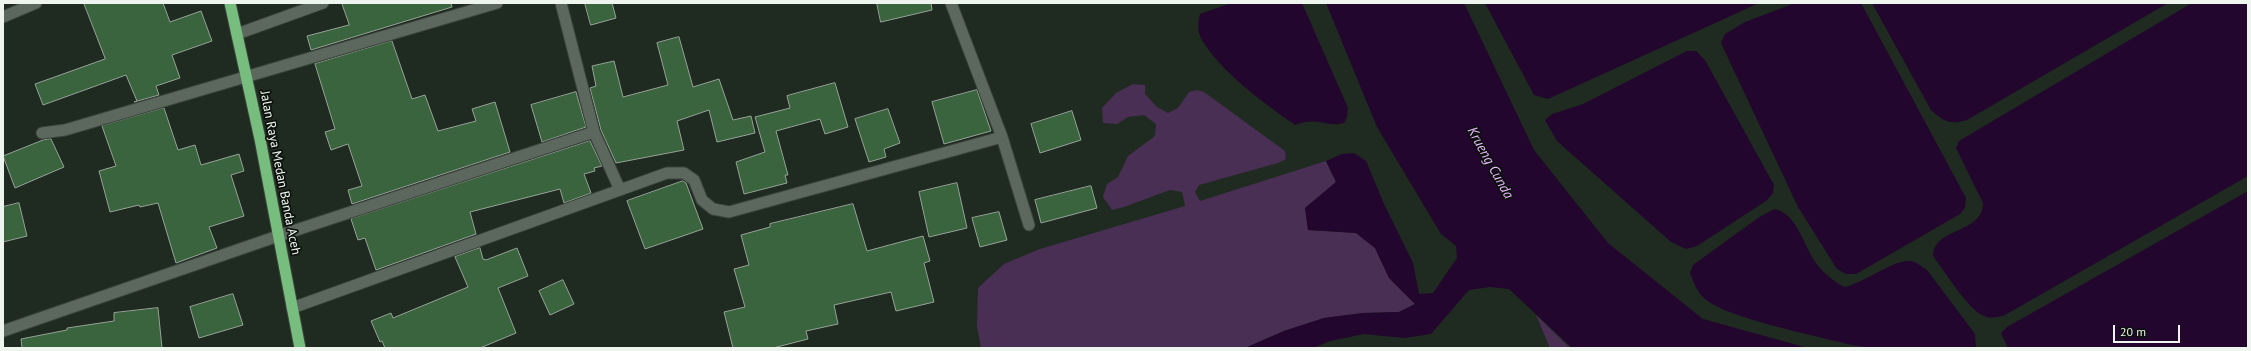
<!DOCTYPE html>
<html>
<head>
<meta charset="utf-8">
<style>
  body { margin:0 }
  #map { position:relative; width:2251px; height:351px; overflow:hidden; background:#1f2a20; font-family:"PT Sans",sans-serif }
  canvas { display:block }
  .frame { position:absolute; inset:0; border:4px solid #eef5ee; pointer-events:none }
  .scale { position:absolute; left:2113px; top:325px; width:67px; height:18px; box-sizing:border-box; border:2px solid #eef5ee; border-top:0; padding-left:5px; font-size:12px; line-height:14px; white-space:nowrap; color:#eef5ee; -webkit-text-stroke:3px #0c110d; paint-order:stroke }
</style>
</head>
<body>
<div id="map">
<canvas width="2251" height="351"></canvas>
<div class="frame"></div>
<div class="scale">20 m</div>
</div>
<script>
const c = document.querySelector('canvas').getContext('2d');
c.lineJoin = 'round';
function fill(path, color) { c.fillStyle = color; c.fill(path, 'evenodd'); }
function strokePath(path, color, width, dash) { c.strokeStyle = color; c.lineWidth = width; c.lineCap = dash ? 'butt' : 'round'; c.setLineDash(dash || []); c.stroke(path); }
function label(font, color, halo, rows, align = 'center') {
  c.font = font + ' "PT Sans",sans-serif'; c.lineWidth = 3.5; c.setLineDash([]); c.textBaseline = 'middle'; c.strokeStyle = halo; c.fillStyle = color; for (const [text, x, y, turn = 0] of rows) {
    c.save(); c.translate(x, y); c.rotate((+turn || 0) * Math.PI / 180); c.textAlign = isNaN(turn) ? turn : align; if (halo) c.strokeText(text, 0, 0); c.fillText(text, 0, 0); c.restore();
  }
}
const green = new Path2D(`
  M1133,84L1145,85V94L1157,107L1168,113L1178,108L1189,92L1197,90L1204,92L1285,151L1286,159L1278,163L1199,185L1195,192L1200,201L1326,161L1336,182L1305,208L1308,230L1356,233L1375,248L1389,278L1415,304L1399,312L1363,313L1324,318L1284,331L1245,348H981L977,326L978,288L1004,264L1040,249L1185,206L1182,192L1170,190L1124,207L1112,210L1103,197L1107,184L1118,177L1128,156L1155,136L1156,124L1144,115L1128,117L1117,124L1103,123L1102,108L1116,93Z
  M1536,315L1568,346L1572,348H1550Z`);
const water = new Path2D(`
  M1232,3H1302L1348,108L1347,117L1344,123C1326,128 1318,116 1295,125C1264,103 1222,73 1202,40C1197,32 1198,23 1200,14Z
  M1326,3H1464L1534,150L1608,243L1703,319L1808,348H1572L1509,289L1490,287L1469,290L1431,334L1404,338L1364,334L1330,341L1313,348H1245L1284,331L1324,318L1363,313L1399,312L1415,304L1389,278L1375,248L1356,233L1308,230L1305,208L1336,182L1326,161L1342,154L1354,153L1366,161L1384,204L1413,263L1419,294L1433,293L1457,258L1456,246L1441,234L1377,127Z
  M1485,3H1759L1548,99L1534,95Z
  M1795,3H1861L1966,198L1965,208L1960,214L1856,274H1846L1837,269L1798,207L1721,43L1725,34L1745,22Z
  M1872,3H2168L1967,120C1949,125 1945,122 1931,110Z
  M2192,3H2248V176L2005,315C1998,317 1991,319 1984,316C1970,312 1943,269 1933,256C1934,227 1983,234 1983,203L1956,148L1959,141Z
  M1687,51H1696L1705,60L1774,185L1773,193L1766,201L1697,246L1686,249L1671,242L1557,141L1545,120L1552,114L1583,104Z
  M2248,191V348H2008L2001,333L2007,327Z
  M1774,209C1797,213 1803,245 1816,263C1823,273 1834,281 1844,287C1864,283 1894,259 1910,261C1916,261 1922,267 1927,270L1975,334L1976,348H1871L1852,345C1818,336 1729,319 1705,299C1697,292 1694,283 1690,273L1693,265L1758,218Z`);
const building = new Path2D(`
  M84,3H163L170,22L201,11L212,41L172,55L180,78L156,86L159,95L134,102L137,101L126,75L43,105L35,84L105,59Z
  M342,3H451L452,7L311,50L307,36L349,25Z
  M585,3H612L616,18L591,25Z
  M877,3H931L932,10L881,22Z
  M679,37L693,87L719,79L733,120L751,116L755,133L717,142L709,110L677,121L684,150L616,163L601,130L590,88L596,86L592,66L614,61L623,97L668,85L657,43Z
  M392,41L412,99L425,95L438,131L476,121L472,109L495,102L510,152L352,204L348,190L362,186L348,144L331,150L325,132L335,129L315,64Z
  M835,83L848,127L825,134L820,119L776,131L788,175H785L787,183L744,194L736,162L765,152L755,117L790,108L787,96Z
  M977,90L991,131L944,144L932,102Z
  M576,92L586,127L542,142L531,105Z
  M164,108L178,150L195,145L201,165L239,154L244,171L231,175L244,216L209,227L217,248L176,263L158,203L140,207L139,205L110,212L99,171L116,166L102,126Z
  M888,109L900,143L884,149L886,157L869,162L855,119Z
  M1072,111L1081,140L1040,153L1031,124Z
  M51,139L64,167L15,188L3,156L43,140Z
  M590,141L602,166L594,168L595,171L584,174L591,193L564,203L560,189L470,212L476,234L376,270L365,238L358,240L351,219Z
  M683,181L686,183L703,229L645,249L627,201Z
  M957,183L967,228L929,237L919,192Z
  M1091,186L1097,208L1041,223L1035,200Z
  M19,203L27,236L3,242V207Z
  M853,204L867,251L923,236L930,261L924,263L934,302L896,311L891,292L834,305L838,324L806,331L808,339L773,348H733L724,312L745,307L734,269L749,265L741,235L770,227V224Z
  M999,212L1007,240L980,247L972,218Z
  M480,248L483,259L486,260L517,248L528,276L498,288L516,333L480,348H385L382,341L380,342L371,321L391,313L393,318L468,287L455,257Z
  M563,280L574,304L550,315L539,291Z
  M233,294L243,325L199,338L190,307Z
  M158,308L162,348H22L21,339L67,330V328L114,321V313Z`);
const minor = new Path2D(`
  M561,3L594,132L620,190
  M951,3L1002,137L1029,225
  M3,17L36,3
  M237,34L323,3
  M42,133L65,130L497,3
  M292,308L667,173H684L694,180L702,200L713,209L729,212L1002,137
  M3,331L278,236L594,132`);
const trunk = new Path2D(`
  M230,3L260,139L300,348`);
const streetNames = [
  ["Jalan Raya Medan Banda Aceh",280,173,79]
];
const waterNames = [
  ["Krueng Cunda",1490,163,61]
];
fill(green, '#4a2f55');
fill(water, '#22062d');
fill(building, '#39643e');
strokePath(building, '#96a397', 1);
strokePath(minor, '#3b443c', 13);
strokePath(trunk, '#3b443c', 13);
strokePath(minor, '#5c685d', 11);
strokePath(trunk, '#76bd7e', 11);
label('13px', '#eef5ee', '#0c110d', streetNames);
label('italic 14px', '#e9b8fe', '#0c110d', waterNames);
</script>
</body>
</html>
